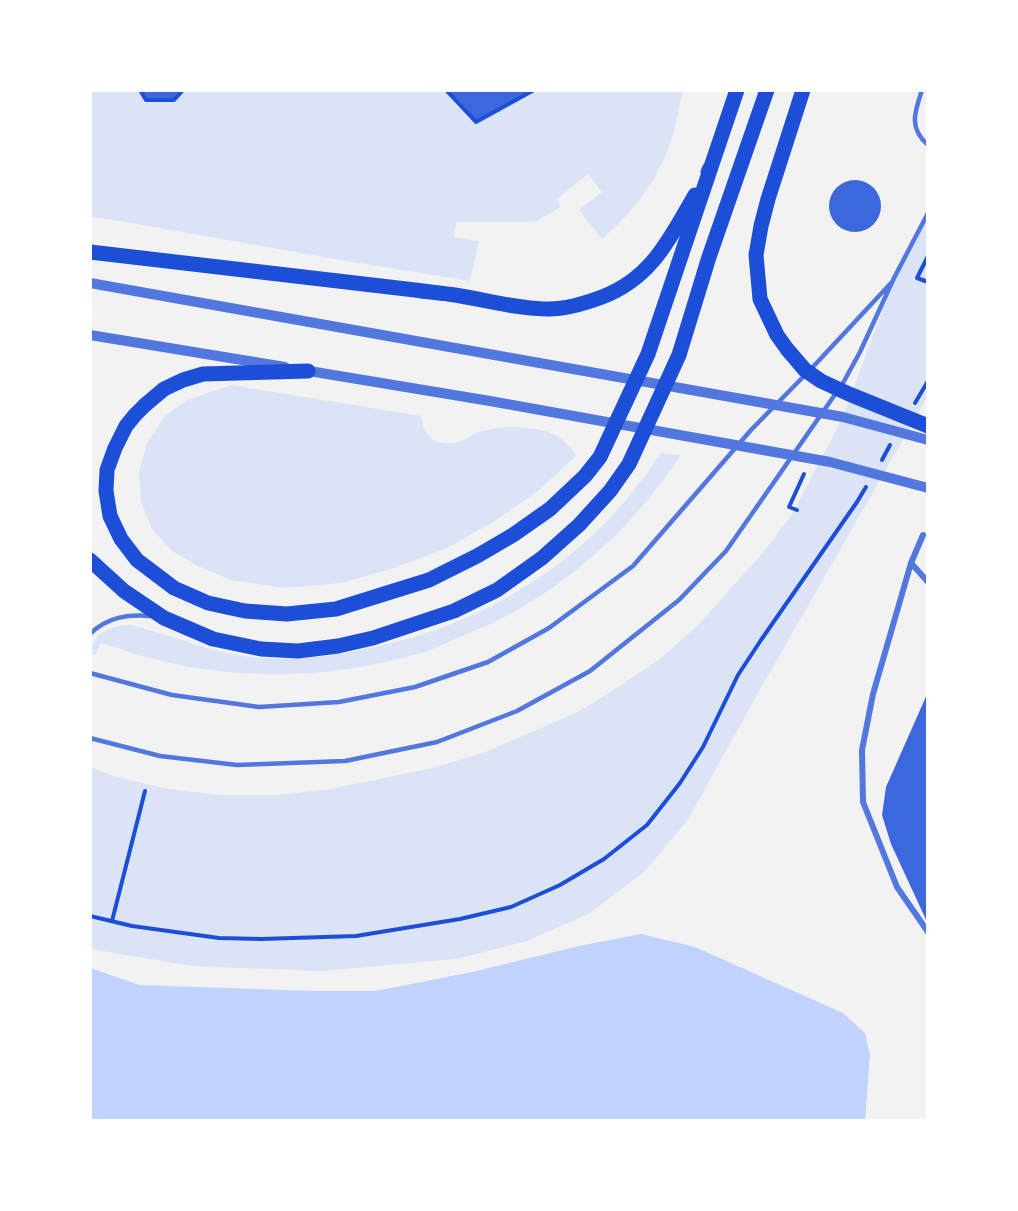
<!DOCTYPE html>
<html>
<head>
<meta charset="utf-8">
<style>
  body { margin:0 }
  #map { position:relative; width:1018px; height:1211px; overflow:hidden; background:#f2f2f2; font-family:Rubik,sans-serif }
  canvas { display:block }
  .frame { position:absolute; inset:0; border:92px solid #fff; pointer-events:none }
</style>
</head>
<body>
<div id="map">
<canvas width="1018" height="1211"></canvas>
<div class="frame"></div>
</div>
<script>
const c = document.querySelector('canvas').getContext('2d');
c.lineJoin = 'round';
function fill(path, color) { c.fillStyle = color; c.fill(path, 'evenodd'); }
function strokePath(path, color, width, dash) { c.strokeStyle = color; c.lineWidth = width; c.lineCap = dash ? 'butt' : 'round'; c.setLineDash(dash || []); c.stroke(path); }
const green = new Path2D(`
  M90,90H683C680,104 677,118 674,131C662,174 636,210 602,239L579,210L602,192L588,174L557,199L561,207L535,222H456L454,237L479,241L470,281L335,259L120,221L90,217Z
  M928,213V396L753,702L687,821L644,872L590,913L527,941L457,959L321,971L193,966L90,949V767L114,776L168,789L222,795H276L331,789L432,768L483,753L578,712L620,686L661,658L697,626L761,555L791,516L843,417L894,278Z
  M231,385L421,416C422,421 423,428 426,433C434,445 453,446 464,440C469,438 474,433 480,432C501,425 538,425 557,436C565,441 571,448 576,456L538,491L493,522L447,548L394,568L341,583L284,588L231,580L198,566L172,551L152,529L141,502L139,472L147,443L163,418L187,400Z
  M661,453L681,455C659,487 635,518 605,545C576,572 541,598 506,616C493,624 478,629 464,635C452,640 440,647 427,651C349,676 260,681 180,665C153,660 127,651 101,643L95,655L90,654C90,648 92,645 95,640C103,628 116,626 130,625C174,635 216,655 262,658C299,661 334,656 370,648C454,631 532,592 594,534C620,510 641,482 661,453Z`);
const water = new Path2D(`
  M641,934L695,947L843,1013L865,1033L870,1055L865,1121H90V968L140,985L314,991H375L472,972L579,946Z`);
const building = new Path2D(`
  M140,90H183L174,100H146Z
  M446,90H534L476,122Z
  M829 206a26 26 0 1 1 52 0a26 26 0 1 1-52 0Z
  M928,692V924L891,844L882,815L886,787Z`);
const path = new Path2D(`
  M140,90L146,100H174L183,90
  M446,90L476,122L534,90
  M928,256L917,278L928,282
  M915,403L928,381
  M882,460L890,445
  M797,510L789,507L804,474
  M90,916L132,926L219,938L261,939L356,936L460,919L511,907L560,885L604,859L647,825L680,783L703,747L738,675L761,640L857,502L866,487
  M112,921L145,791`);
const service = new Path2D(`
  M922,90C915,111 908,128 928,145
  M811,369L891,283
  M90,634C107,617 128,614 151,616
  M90,673L172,695L259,707L339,702L415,687L488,662L549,628L633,566L751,430L805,375
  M90,738L160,756L237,765L345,761L437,742L517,711L590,671L679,600L726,551L843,383L860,352L894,278L928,213`);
const minor = new Path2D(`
  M923,535L911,563L873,694L862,750L863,802L897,887L928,932
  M911,563L928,582`);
const tertiary = new Path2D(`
  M90,283L843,417L928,440
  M90,335L285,367
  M303,370L490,401L830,462L928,488`);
const primary = new Path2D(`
  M803,90L768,199L761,226L756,255L760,299L777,335L787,349L805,370L821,381L849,394L928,426
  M708,172L712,164L737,90
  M90,252C198,265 306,278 415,290C428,292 442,293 455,295C487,300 518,309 549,309C567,309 586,303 602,297C652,278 670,238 695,195
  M308,371L203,374L183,380L164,389L145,405L135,415L126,426L115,448L107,470L106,491L110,516L121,539L137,560L174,588L208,603L245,611L287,614L336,609L429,580L477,556L513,535L550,509L585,476L600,457L648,354L712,164
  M90,560L124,591L164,618L213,639L261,649L298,651L338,646L373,638L454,611L497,590L542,558L579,525L610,491L629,464L679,355L709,257L767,90`);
fill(green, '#dbe4f7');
fill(water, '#bfd3fe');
fill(building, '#3d67dc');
strokePath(path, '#1d4ed8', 4);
strokePath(service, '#5277de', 4.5);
strokePath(minor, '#5277de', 6);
strokePath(tertiary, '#5277de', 10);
strokePath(primary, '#1d4ed8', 15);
</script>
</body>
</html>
